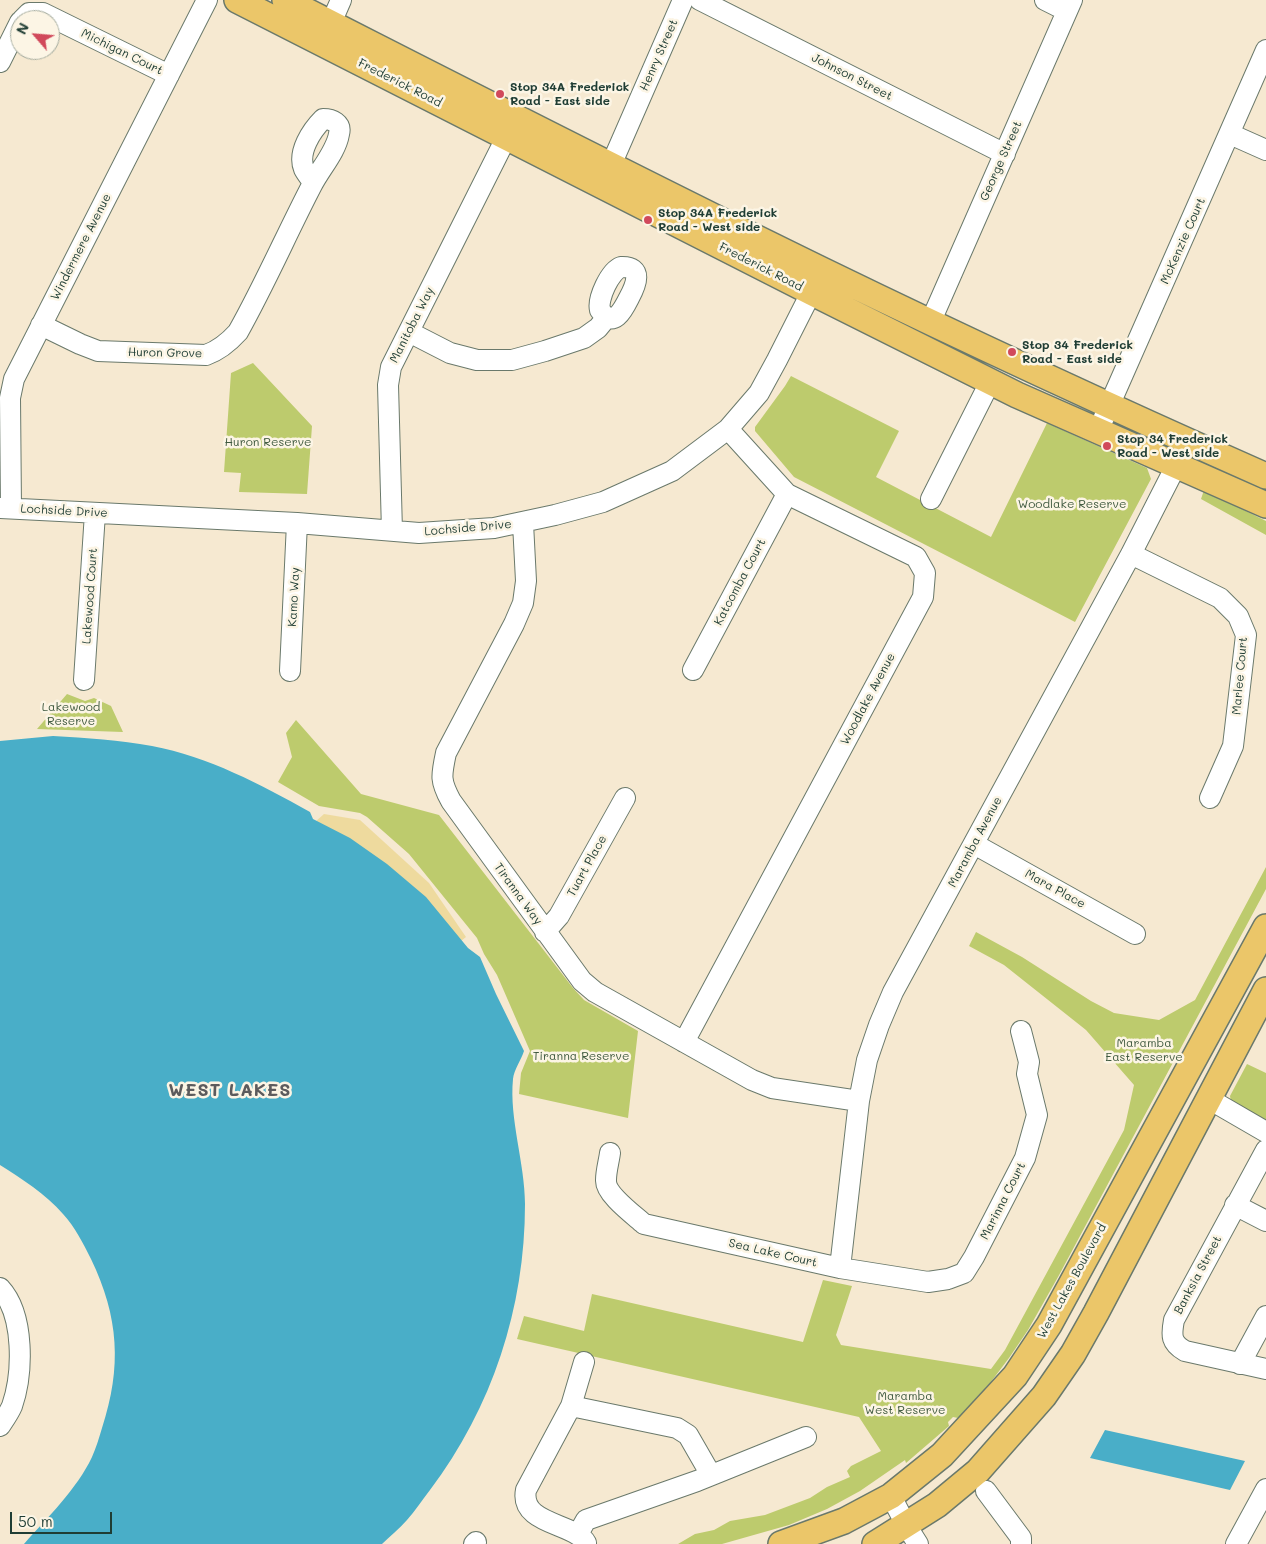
<!DOCTYPE html>
<html>
<head>
<meta charset="utf-8">
<style>
  body { margin:0 }
  #map { position:relative; width:1266px; height:1544px; overflow:hidden; background:#f6e9d1; font-family:Mali,sans-serif }
  canvas { display:block }
  .north { position:absolute; left:10px; top:10px; width:50px; height:50px; box-sizing:border-box; background:#fcf5e5; border:1px solid #a4ab9e; border-radius:50%; rotate:297deg; font-size:14px; font-weight:700; line-height:20px; text-align:center; color:#1f3d34 }
  .north::after { content:''; display:block; margin:auto; width:18px; height:22px; background:#d1495b; clip-path:polygon(50% 0,100% 100%,50% 72%,0 100%) }
  .scale { position:absolute; left:10px; top:1512px; width:102px; height:22px; box-sizing:border-box; border:2px solid #1f3d34; border-top:0; padding-left:6px; font-size:15px; line-height:18px; white-space:nowrap; color:#1f3d34; -webkit-text-stroke:4px #fcf5e5; paint-order:stroke }
</style>
</head>
<body>
<div id="map">
<canvas width="1266" height="1544"></canvas>
<div class="north">N</div>
<div class="scale">50 m</div>
</div>
<script>
const c = document.querySelector('canvas').getContext('2d');
c.lineJoin = 'round';
function fill(path, color) { c.fillStyle = color; c.fill(path, 'evenodd'); }
function strokePath(path, color, width, dash) { c.strokeStyle = color; c.lineWidth = width; c.lineCap = dash ? 'butt' : 'round'; c.setLineDash(dash || []); c.stroke(path); }
function label(font, color, halo, rows, align = 'center') {
  c.font = font + ' Mali,sans-serif'; c.lineWidth = 5; c.setLineDash([]); c.textBaseline = 'middle'; c.strokeStyle = halo; c.fillStyle = color; for (const [text, x, y, turn = 0] of rows) {
    c.save(); c.translate(x, y); c.rotate((+turn || 0) * Math.PI / 180); c.textAlign = isNaN(turn) ? turn : align; if (halo) c.strokeText(text, 0, 0); c.fillText(text, 0, 0); c.restore();
  }
}
const green = new Path2D(`
  M253,363L312,426L307,494L239,492L241,473L224,472L231,373Z
  M791,376L899,431L876,477L991,537L1047,423L1147,468L1151,479L1075,622L794,477L755,431V427L785,386Z
  M1204,490L1266,521V535L1201,499Z
  M67,694L85,701L94,698L111,706L123,732L37,729Z
  M296,720L361,794L439,815L573,988L584,1000L638,1031L628,1118L519,1094L521,1073L530,1051L497,975L484,954L477,938L409,854L367,817L360,813L319,806L278,782L292,757L286,733Z
  M1266,867V889L1058,1277L1028,1330L1009,1358L990,1383L958,1418L953,1417L948,1422L949,1426L906,1463L905,1460L860,1491L827,1509L789,1525L722,1544H678L695,1534L714,1530L730,1521L765,1515L810,1498L827,1487L850,1477L847,1471L851,1466L881,1451L859,1417L517,1339L524,1316L584,1331L592,1294L803,1342L823,1280L852,1286L836,1335L841,1345L991,1369L1005,1350L1124,1130L1134,1085L1086,1030L1004,965L969,946L976,932L1022,957L1091,1001L1114,1013L1159,1020L1195,1000Z
  M1247,1064L1266,1073V1123L1231,1102L1230,1096Z`);
const sand = new Path2D(`
  M324,814L360,820L429,883L466,937L461,941L315,822Z`);
const water = new Path2D(`
  M53,736C86,738 120,740 152,746C209,757 260,784 310,812L313,819L350,838L387,864L426,897L468,948L480,957L496,994L524,1051C521,1060 514,1070 513,1079C509,1119 525,1163 525,1204C525,1308 492,1408 430,1490C422,1500 415,1511 407,1520C399,1529 390,1536 382,1544H24C47,1518 77,1489 92,1457C96,1448 99,1438 102,1428C122,1367 119,1317 91,1259C83,1243 75,1227 63,1214C46,1194 22,1179 0,1165V741Z
  M1105,1430L1245,1461L1230,1490L1090,1458Z`);
const minor = new Path2D(`
  M700,0L1005,154
  M1045,0L1067,11
  M22,20L29,13H43L169,75
  M323,36L331,23L341,0
  M0,62L20,22
  M1230,134L1266,150
  M611,165L683,0
  M621,267C644,266 636,285 629,298C623,310 613,330 600,310C597,299 610,271 621,267Z
  M930,323L1072,0
  M41,325L80,344L98,351L206,355C220,350 229,342 238,332C265,284 287,233 312,185C320,169 336,152 339,134C342,123 332,119 323,119C312,130 297,152 304,169C306,173 310,178 313,182
  M409,332L450,353L477,360H512L545,351L584,338L598,328L607,317
  M1098,431L1266,50
  M931,499L990,382
  M0,508L297,523L419,533L494,528L555,515L603,502L672,471L728,429L759,393L777,360L818,279
  M11,508L10,398L14,379L207,0
  M523,523L526,581L523,603L514,624L446,753C441,776 440,781 451,801L582,981L595,992L752,1080L772,1088L859,1101
  M392,531L388,385L391,367L507,136
  M1131,554L1220,598L1238,616L1246,635L1233,746L1210,798
  M693,670L787,494
  M290,671L297,523
  M84,680L95,513
  M974,844L1135,934
  M545,932L559,916L625,798
  M684,1042L923,597L925,573L916,557L787,494L728,429
  M1209,1099L1266,1132
  M1266,1150L1174,1320C1171,1336 1171,1343 1185,1351L1266,1369
  M610,1153C609,1161 606,1171 606,1180C605,1194 634,1215 644,1224L840,1268L928,1282L948,1279L964,1273L974,1257L1025,1158L1037,1115L1027,1074L1029,1062L1021,1031
  M1235,1205L1266,1221
  M840,1268L859,1101L867,1060L879,1025L893,992L1131,554L1183,452
  M0,1288C25,1315 23,1374 12,1406C9,1413 4,1420 0,1426
  M584,1362L571,1406L526,1490C519,1525 576,1523 586,1543
  M1240,1364L1266,1316
  M571,1406L677,1428L688,1435L711,1475
  M986,1491L1021,1538V1544
  M891,1496L906,1525L918,1544
  M578,1534L586,1520L697,1481L806,1437
  M474,1544L476,1542
  M1236,1544L1266,1489`);
const major = new Path2D(`
  M237,0L811,292L1017,395L1266,505
  M285,0C464,91 643,183 824,271C970,342 1117,410 1266,476
  M781,1544L844,1521L891,1496L942,1455L1015,1376L1049,1325L1266,927
  M875,1544L937,1505L978,1471L1044,1396L1073,1354L1096,1313L1266,990`);
const markers = [
  [500,94,5,"#d1495b"],
  [648,220,5,"#d1495b"],
  [1012,352,5,"#d1495b"],
  [1107,446,5,"#d1495b"]
];
const streetNames = [
  ["Michigan Court",122,52,26],
  ["Henry Street",659,55,-66],
  ["Johnson Street",852,77,27],
  ["Frederick Road",400,83,27],
  ["George Street",1001,161,-66],
  ["McKenzie Court",1183,241,-66],
  ["Windermere Avenue",81,247,-63],
  ["Frederick Road",761,267,27],
  ["Manitoba Way",412,325,-63],
  ["Huron Grove",165,353,1],
  ["Lochside Drive",64,511,3],
  ["Lochside Drive",468,528,-5],
  ["Katcomba Court",740,582,-62],
  ["Lakewood Court",90,596,-86],
  ["Kamo Way",294,597,-87],
  ["Marlee Court",1240,676,-85],
  ["Woodlake Avenue",868,699,-62],
  ["Maramba Avenue",975,842,-62],
  ["Tuart Place",587,866,-61],
  ["Mara Place",1055,889,29],
  ["Tiranna Way",518,894,54],
  ["Marinna Court",1003,1201,-63],
  ["Sea Lake Court",773,1253,13],
  ["Banksia Street",1198,1275,-62],
  ["West Lakes Boulevard",1072,1281,-61]
];
const poiNames = [
  ["Stop 34A Frederick",510,87],
  ["Road - East side",510,101],
  ["Stop 34A Frederick",658,213],
  ["Road - West side",658,227],
  ["Stop 34 Frederick",1022,345],
  ["Road - East side",1022,359],
  ["Stop 34 Frederick",1117,439],
  ["Road - West side",1117,453]
];
const parkNames = [
  ["Huron Reserve",268,442],
  ["Woodlake Reserve",1072,504],
  ["Lakewood",71,707],
  ["Reserve",71,721],
  ["Maramba",1144,1043],
  ["East Reserve",1144,1057],
  ["Tiranna Reserve",581,1056],
  ["Maramba",905,1396],
  ["West Reserve",905,1410]
];
const districtNames = [
  ["WEST LAKES",230,1090]
];
fill(green, '#bdcb6d');
fill(sand, '#eeda9e');
fill(water, '#49aec8');
strokePath(minor, '#6a796b', 22);
strokePath(major, '#6a796b', 28);
strokePath(minor, '#fff', 20);
strokePath(major, '#ebc669', 25);
for (const [x, y, r, color] of markers) { const dot = new Path2D(); dot.arc(x, y, r, 0, 2 * Math.PI); c.fillStyle = color; c.fill(dot); strokePath(dot, '#fcf5e5', 2); }
label('12px', '#1f3d34', '#fcf5e5', streetNames);
label('bold 12px', '#1f3d34', '#fcf5e5', poiNames, 'left');
label('12px', '#3f593f', '#fcf5e5', parkNames);
c.letterSpacing = '1px';
label('bold 18px', '#5c5b5d', '#fcf5e5', districtNames);
c.letterSpacing = '0px';
</script>
</body>
</html>
